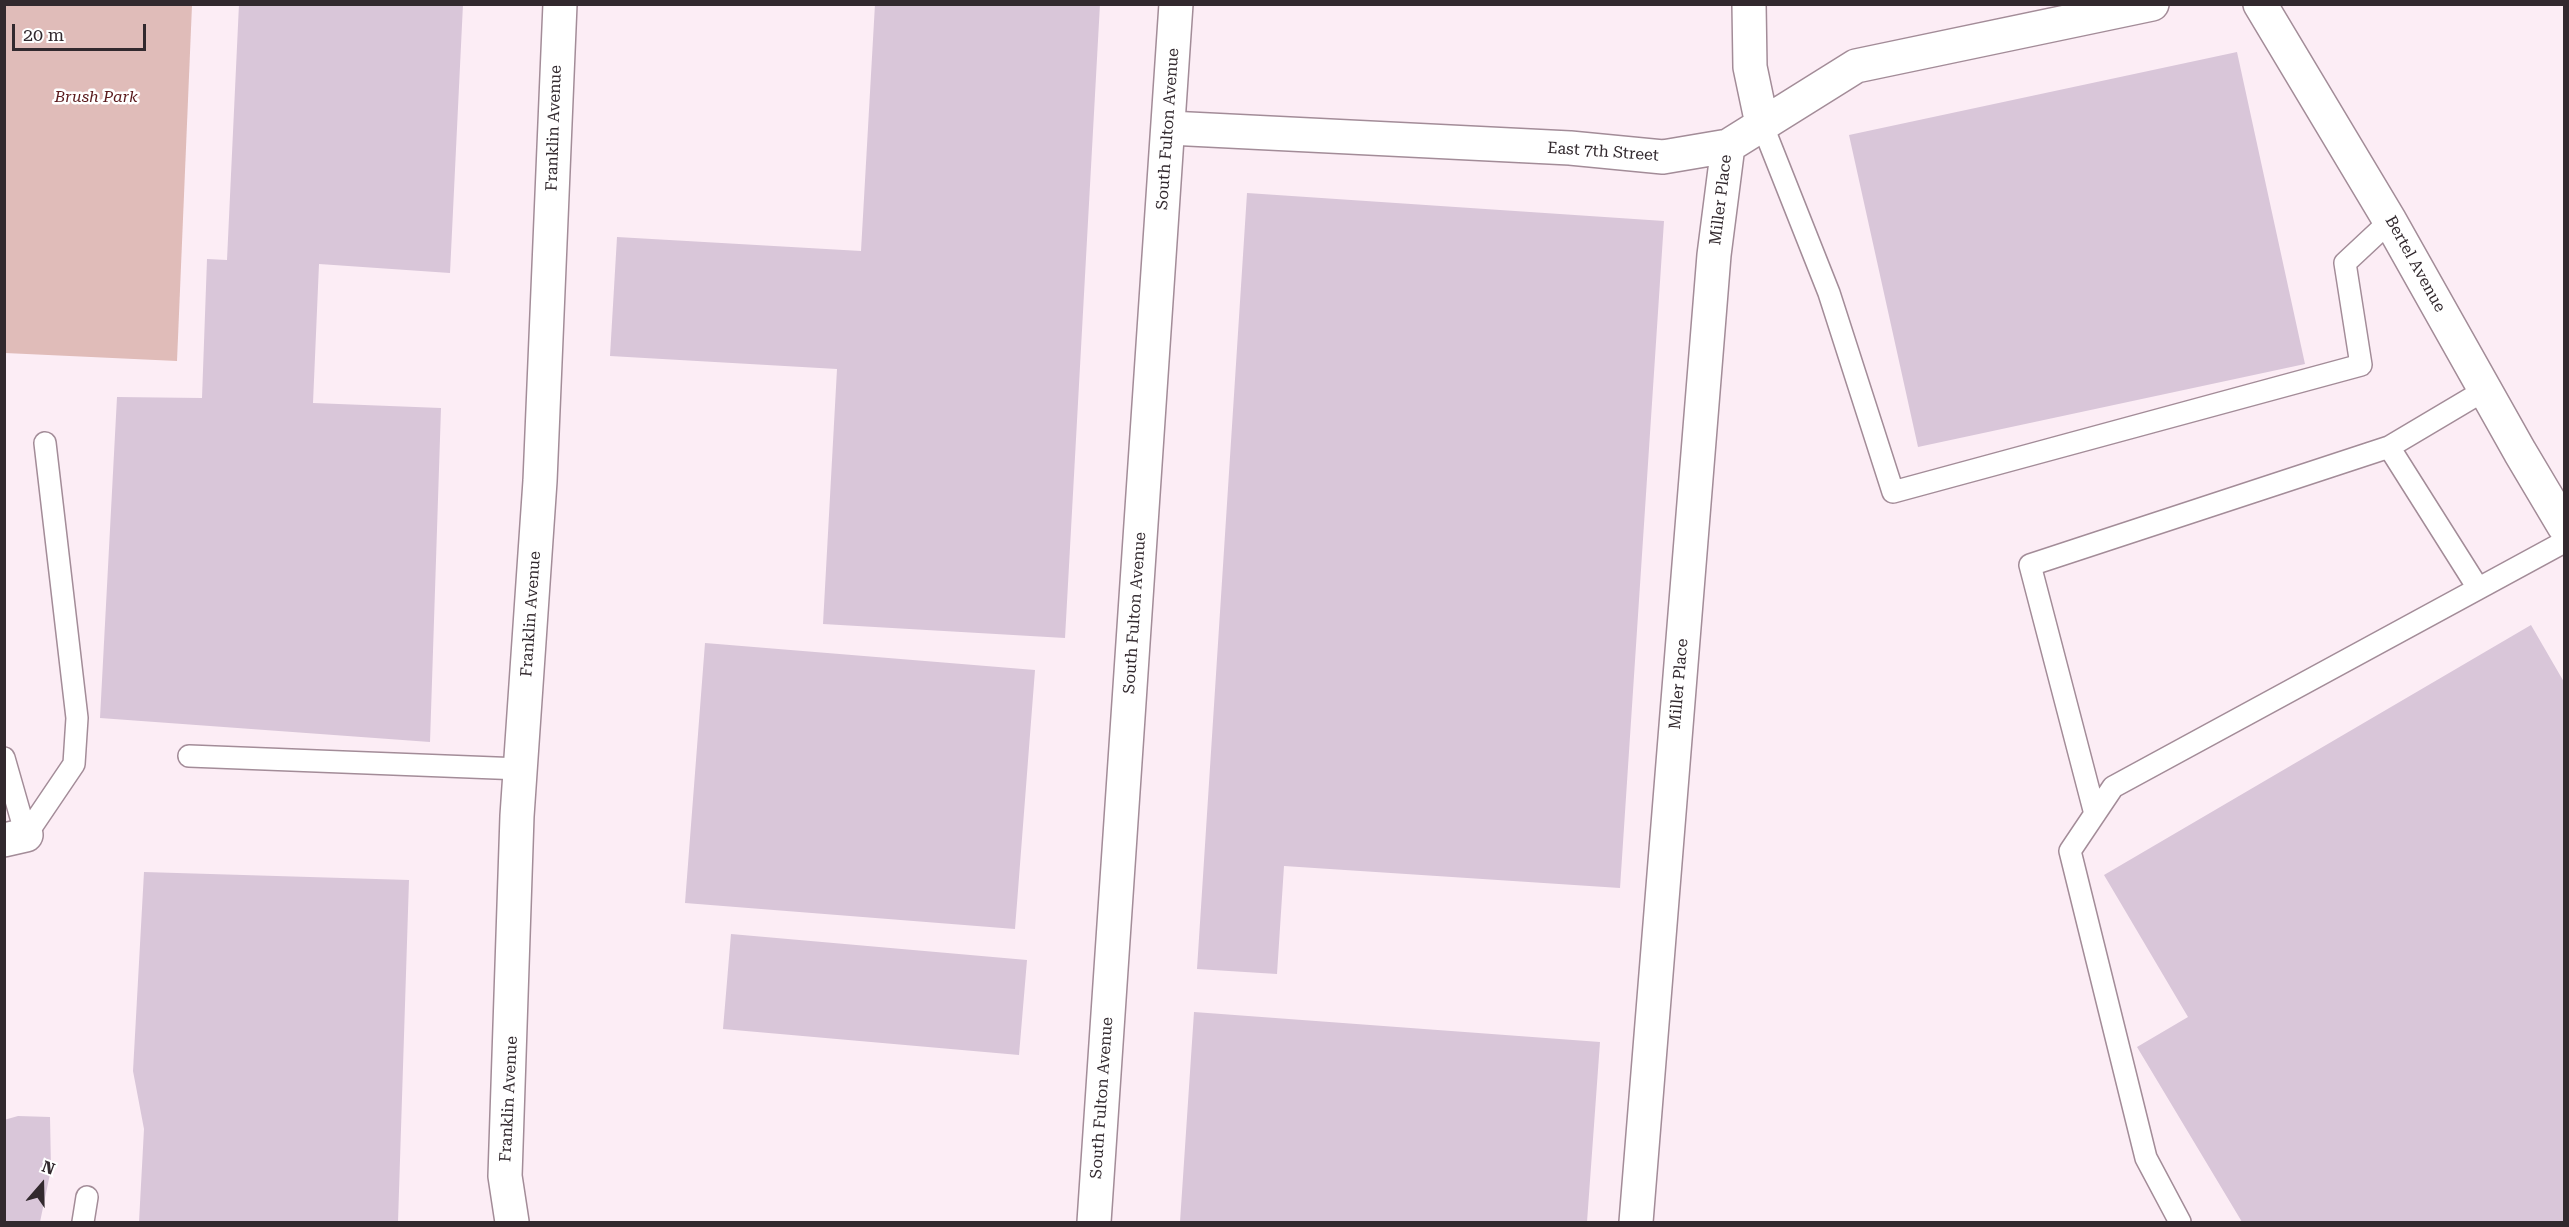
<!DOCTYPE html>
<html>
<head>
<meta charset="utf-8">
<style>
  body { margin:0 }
  #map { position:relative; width:2569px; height:1227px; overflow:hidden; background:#fcedf5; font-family:"Roboto Serif",serif }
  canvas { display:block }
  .frame { position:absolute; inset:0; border:6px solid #32292e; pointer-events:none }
  .north { position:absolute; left:12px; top:1155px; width:60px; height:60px; -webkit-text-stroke:4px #fff; paint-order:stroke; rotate:20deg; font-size:16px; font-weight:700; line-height:24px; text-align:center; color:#32292e }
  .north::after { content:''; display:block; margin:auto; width:21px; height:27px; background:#32292e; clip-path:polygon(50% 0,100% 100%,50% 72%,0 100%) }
  .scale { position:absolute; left:12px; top:24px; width:134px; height:27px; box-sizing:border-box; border:3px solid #32292e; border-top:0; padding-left:8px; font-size:18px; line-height:21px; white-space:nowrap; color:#32292e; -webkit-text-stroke:4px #fff; paint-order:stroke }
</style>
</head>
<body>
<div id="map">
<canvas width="2569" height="1227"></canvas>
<div class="frame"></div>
<div class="north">N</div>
<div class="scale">20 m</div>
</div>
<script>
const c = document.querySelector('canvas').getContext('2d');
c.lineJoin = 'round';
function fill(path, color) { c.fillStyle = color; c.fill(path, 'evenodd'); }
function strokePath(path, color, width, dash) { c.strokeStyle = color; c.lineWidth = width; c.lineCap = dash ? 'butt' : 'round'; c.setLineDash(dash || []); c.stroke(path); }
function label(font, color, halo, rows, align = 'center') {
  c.font = font + ' "Roboto Serif",serif'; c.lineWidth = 5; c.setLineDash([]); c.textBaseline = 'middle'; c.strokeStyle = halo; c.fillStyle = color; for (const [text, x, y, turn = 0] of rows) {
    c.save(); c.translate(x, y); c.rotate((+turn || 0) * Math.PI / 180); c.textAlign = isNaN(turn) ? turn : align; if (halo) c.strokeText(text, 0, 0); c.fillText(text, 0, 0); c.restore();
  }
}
const green = new Path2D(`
  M5,4L192,5L177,361L5,353Z`);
const building = new Path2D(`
  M239,4H463L450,273L319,264L313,403L441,408L430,742L100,718L117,397L202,398L207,259L227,260Z
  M875,4H1100L1065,638L823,624L837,369L610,356L617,237L861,251Z
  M2237,52L2305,364L1918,447L1849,135Z
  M1247,193L1664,221L1620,888L1284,866L1277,974L1197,969Z
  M2531,625L2564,682V1222H2242L2137,1047L2188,1017L2104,875Z
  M705,643L1035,670L1015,929L685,903Z
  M144,872L409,880L398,1222H139L144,1129L133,1071Z
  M731,934L1027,960L1019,1055L723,1029Z
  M1194,1012L1600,1042L1587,1222H1180Z
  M18,1116L50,1117L51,1169L40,1222H4V1120Z`);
const service = new Path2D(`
  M1762,124L1829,293L1893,492L2361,365L2345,263L2390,221
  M2389,447L2478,588
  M189,756L521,769
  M4,758L26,835
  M2095,814L2030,565L2389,447L2485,390
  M26,835L74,764L77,718L45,443
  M83,1222L87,1197
  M2180,1222L2146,1158L2070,851L2113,787L2564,542`);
const minor = new Path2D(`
  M1749,4L1750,67L1762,124
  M2260,4L2390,221L2520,452L2564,526
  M1169,128L1570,148L1663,157L1728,146L1856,66L2152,4
  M4,840L26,835
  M512,1222L505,1176L517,816L540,481L560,4
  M1636,1222L1714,255L1728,146`);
const secondary = new Path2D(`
  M1094,1222L1176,4`);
const parkNames = [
  ["Brush Park",96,97]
];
const streetNames = [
  ["Franklin Avenue",554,128,-88],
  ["South Fulton Avenue",1168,129,-86],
  ["East 7th Street",1603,152,4],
  ["Miller Place",1721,200,-83],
  ["Bertel Avenue",2415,264,61],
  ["South Fulton Avenue",1135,613,-86],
  ["Franklin Avenue",531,614,-86],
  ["Miller Place",1679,684,-85],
  ["South Fulton Avenue",1102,1098,-86],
  ["Franklin Avenue",509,1099,-87]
];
fill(green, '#e0bcb9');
fill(building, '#d9c6d9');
strokePath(service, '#a38c98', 24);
strokePath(minor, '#a38c98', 36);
strokePath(secondary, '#a38c98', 36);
strokePath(service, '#fff', 21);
strokePath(minor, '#fff', 33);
strokePath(secondary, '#fff', 33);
label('italic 16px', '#5b1b1d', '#fff', parkNames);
label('16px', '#32292e', '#fff', streetNames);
</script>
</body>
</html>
